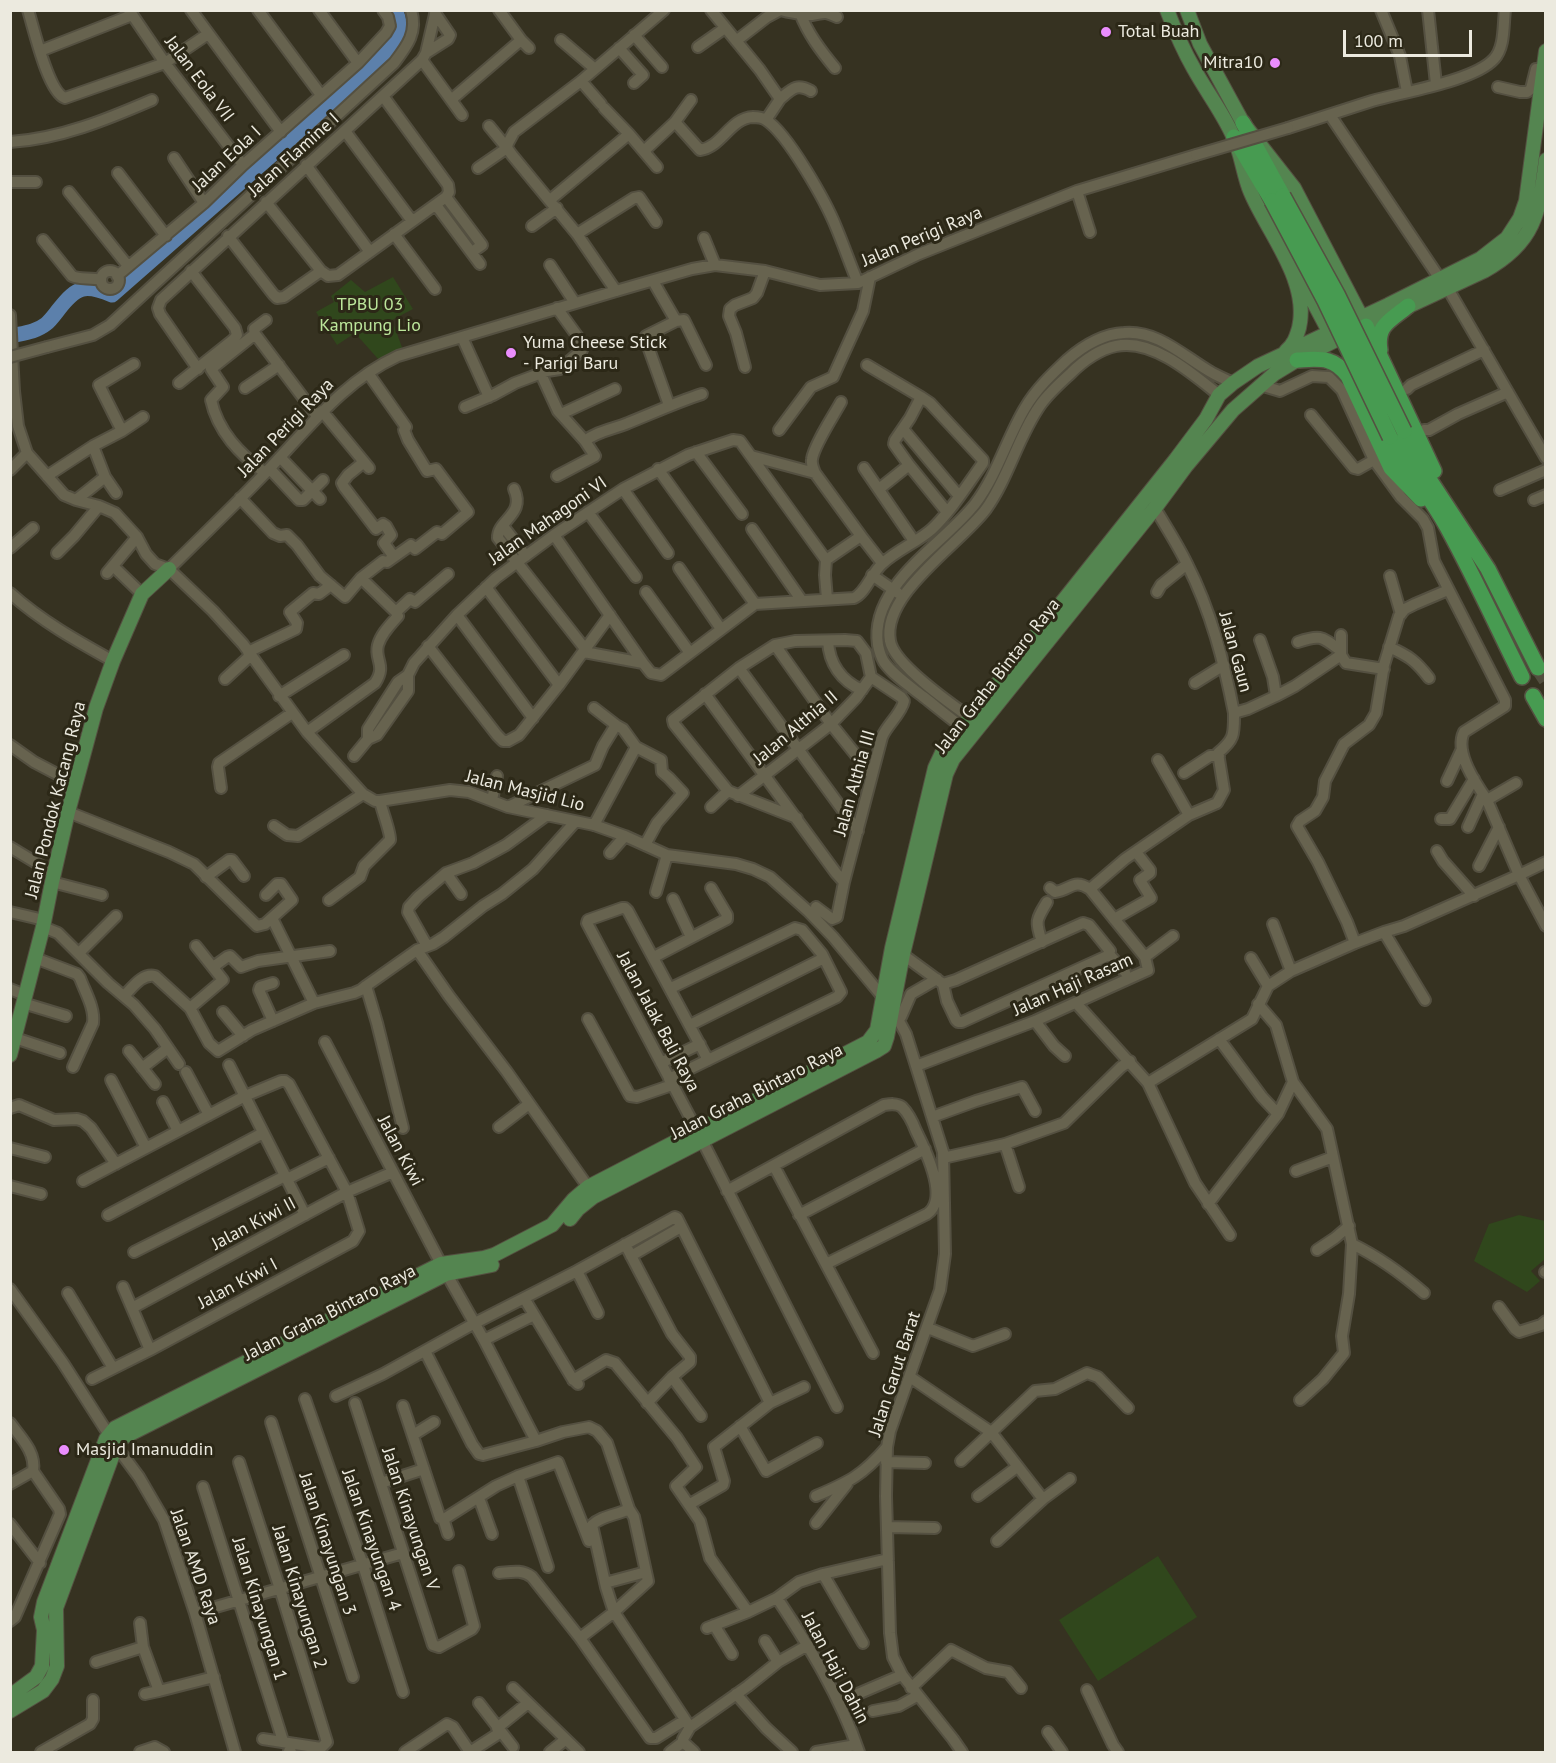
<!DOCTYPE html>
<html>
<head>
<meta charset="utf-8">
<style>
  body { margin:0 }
  #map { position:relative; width:1556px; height:1763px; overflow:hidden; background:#363221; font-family:"PT Sans",sans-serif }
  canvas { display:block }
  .frame { position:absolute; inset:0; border:12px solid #eceadf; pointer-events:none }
  .scale { position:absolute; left:1343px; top:30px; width:129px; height:27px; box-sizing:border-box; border:3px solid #eceadf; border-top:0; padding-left:8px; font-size:18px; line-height:21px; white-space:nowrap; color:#eceadf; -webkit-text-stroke:4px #2c2817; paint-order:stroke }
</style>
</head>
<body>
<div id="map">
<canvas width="1556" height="1763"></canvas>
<div class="frame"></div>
<div class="scale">100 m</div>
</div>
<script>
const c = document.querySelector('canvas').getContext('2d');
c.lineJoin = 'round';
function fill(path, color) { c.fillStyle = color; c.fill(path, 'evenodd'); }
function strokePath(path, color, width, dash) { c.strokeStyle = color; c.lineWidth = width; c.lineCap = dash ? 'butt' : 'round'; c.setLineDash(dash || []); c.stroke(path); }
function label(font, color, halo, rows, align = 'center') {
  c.font = font + ' "PT Sans",sans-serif'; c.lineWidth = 6; c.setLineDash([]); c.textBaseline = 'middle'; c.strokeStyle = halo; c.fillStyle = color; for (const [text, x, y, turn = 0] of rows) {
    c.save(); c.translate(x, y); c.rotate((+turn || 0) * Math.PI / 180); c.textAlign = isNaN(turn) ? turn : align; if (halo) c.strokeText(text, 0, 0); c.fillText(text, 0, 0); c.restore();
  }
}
const green = new Path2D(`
  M393,277L413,309L392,320L403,350L379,360L355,333L337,345L316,312L334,302L331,296L351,280L365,292Z
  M1519,1215L1545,1221V1259L1531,1271L1540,1281L1527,1292L1474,1261L1489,1224Z
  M1158,1556L1197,1617L1098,1681L1059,1620Z`);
const river = new Path2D(`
  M10,336C23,333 36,332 46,324C51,320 55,314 59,309C77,286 85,284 112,295L379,61C393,46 406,31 395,10`);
const highwayTunnel = new Path2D(`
  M1538,668L1546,680`);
const minor = new Path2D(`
  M28,10C34,29 48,92 65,98L165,63L208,34
  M129,10L165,63L243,165
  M191,10L281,132
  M258,10L321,95
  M319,10L358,63
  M499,10L521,40L529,48
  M711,10L760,70L780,99C792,89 796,83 811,91
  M781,10C787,12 806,15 812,15C826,13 822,11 837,17
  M1381,10L1400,56L1407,92
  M1428,10L1436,84
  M800,13C808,34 821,51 835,68
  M634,35L662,67
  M561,40L595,69
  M736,41L767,17L780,10
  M698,47L725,28
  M619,48L643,75L634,83
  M40,51L132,15
  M426,53L448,39L450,35L435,13
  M422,60L462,115
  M581,81L601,104
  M1498,87L1520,92H1527L1531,89L1536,69H1543
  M451,100L521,40
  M604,108L629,134
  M1330,115L1440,279
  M766,120L780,99
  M675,122L700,150C722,147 730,118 753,117C757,117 763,118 766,120C788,134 826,202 836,227C844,246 850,264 858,283
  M1288,128C1316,119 1344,110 1372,101C1403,92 1474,81 1494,59C1505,47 1503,26 1505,10
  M345,131L412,221
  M10,142C60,139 108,119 152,100
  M644,151L675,122L691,100
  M174,158L204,203
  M306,165L370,252
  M478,168L507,148L489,126
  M118,173L166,236
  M10,182H36
  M1077,191L1090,232
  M69,192L128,266
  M446,197L482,245L472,252
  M550,200L629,134L657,167
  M266,202L321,271
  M436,205L480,264
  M532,226L557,208
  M394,234L435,289
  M577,234L634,198L639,197L656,222
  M228,236L273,294L277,298L284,297L321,271L328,276L338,275L446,197L449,192L448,185L383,96
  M704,238L715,265
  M43,240L72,276C80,280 90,277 101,280
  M550,265L575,303
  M101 280a9 9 0 1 1 18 0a9 9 0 1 1-18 0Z
  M117,276L204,203L243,165L358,63L386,33L390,26L388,17L383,10
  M653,281L676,321
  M1447,287L1546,458
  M616,291L577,234L512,155L507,148L508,143L514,132L581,81L664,10
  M10,315L14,391L18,426L27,453L64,495L76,500L99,506L115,513L137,537L146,554L155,564L169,569L213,611L243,644L307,732L363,794L375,801H380L450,790L469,792L508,807L594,825L625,836L667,855L736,864L753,869L770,877L808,911L833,937L892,1008L906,1034L943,1152L945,1254L940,1290L890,1431L887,1447L886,1496L890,1633L893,1657L902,1675L953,1739L962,1752
  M255,334L211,369L223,387L211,400C218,432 240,454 265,473
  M255,334L317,416
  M255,334L254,329L266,320
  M462,337L489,397
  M47,347L93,335L110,325L394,63C407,46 418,32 411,10
  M867,365L921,397
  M745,367L736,333L729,316L730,309L735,305L753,298L757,293L765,271
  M198,369L160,314L158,308L161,300L422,60L426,53L436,10
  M541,374L558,411L585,441L595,456L557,476
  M179,383L233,340L237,335L235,328L191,271
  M1260,385L1280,391L1312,376L1329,377L1342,390L1374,460L1401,497L1423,519L1428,528L1434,561L1505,700V706L1464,732C1454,752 1476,784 1487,800L1516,783
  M245,388L279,365
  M1407,389L1411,385L1484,350
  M841,402C834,415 814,445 812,459C811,464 813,468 815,473L861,536L882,563
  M669,405L645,338L646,336L676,321L684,320L706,365
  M465,407L493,395L515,383L547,371L560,369L582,350L583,344L557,308
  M322,411L369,468
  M561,414L615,389
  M1311,415L1354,468L1358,469L1374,460
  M903,429L959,496
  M779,430L811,387L833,377L863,311L870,277
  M1424,430H1429L1458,414L1508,392
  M122,431L99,385L134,364
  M585,441C597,431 614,429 628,423C653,413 677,402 702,394
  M93,446L105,477
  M696,452L742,514
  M751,456L815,473
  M280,457L320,499
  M364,462L348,475L342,483L344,487L376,529L383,524L386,526L391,535L384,543L394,557
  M864,468L914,541
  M270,469L299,500H303L323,480
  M658,469L755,604
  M10,470L27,453
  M47,476L93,446L122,431L143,417
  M514,489C526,515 497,520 498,538L586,650
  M623,489L668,553
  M879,489L909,465
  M1500,490L1546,470
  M240,498L273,533L280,536L287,535L297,545L320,576L345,597L361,578L383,561L387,562L411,545L415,549L437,532L442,534L468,512L436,469L427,471L408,440L404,430L406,427L368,373
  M76,500L105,477L116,493
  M1534,500L1546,495
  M1155,508C1166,527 1178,545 1187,564C1211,611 1224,662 1234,713L1248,709L1276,696L1273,677L1260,640
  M588,512L636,577
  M503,526L526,556
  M752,529L802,601
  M554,535L643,663L651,673L661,675L755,604L854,598C866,593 871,573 883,563C897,550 919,541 932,529C952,510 967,485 983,463V460L930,403L921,397L910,418L895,440L894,444L909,465L947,512
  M10,548L33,528
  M57,553L74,536L99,506
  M113,566L142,594
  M679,568L721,629
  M169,569C203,535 238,502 270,468C311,425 344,381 398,356L616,291L692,269L715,265L765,271L820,285L858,283L919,254L1077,191L1196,155
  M107,573L137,537
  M872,575L898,593
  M1390,576L1401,614
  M361,578L396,612L410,599L415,602L448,574
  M486,587L559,685
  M646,592L690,653
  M1157,592L1161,585L1187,564
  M10,593C41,621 77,641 113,661
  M827,599L825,575L826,560L861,536
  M457,615L533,718
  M1341,635V655L1346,663L1384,669
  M828,641C829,663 841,681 862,690
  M1298,642C1321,634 1322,637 1341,651
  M775,645L831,724L872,775
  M428,646L497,735L503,741H508L519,735L559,685L610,615
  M1389,647C1409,656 1416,661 1429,678
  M248,652L296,629L297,623L290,612L313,593L319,594L331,585
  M584,652L643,663
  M739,668L858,831
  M225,679L251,655
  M1195,683L1224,665
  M705,694L836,873L844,882
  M279,696L344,655
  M1276,696L1295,686L1341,655
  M975,721C955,707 894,665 890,641C881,594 961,543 986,509C1009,477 1018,436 1041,404C1049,393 1060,383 1070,374C1083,361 1097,350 1116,346C1152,338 1193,374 1219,395
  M616,725L623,729L636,747
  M968,731C953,721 939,709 925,698C911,687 894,676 884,662C881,657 879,650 878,645C869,585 944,544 975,504C997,475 1007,438 1025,408C1036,389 1052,374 1067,360C1082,347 1103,334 1124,333C1157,330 1182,355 1209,371C1217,376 1225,379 1233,383
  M307,732L375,683C387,665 374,660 378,645C381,634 390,625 398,616L396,612
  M368,739V729L398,682L408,675
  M10,745L34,762L76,784
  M636,747L661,760L662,772L669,778L683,793L657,823L645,845
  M354,756L368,739L377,735L408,691V675L414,663L457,615L496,578L554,535L623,489L688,455L733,440L740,441L826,560
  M1158,760L1189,815
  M1184,773L1210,756H1219
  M1447,781L1461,751
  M221,788L218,767L219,763L292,713
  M738,796L831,724L856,698L871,677L866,653L857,641L845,640L795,641L775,645L739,668L673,720L674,724L728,791L797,818
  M492,800L497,776
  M508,807L595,765L603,746L616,725L594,708
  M711,807L728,791
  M68,812L169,852L194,864L257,926L265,924L292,900L281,884H277L266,895
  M1441,819H1450L1474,779
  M594,825L636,747
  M274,826L287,835L298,836L363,794
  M1468,827L1483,794
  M10,847L53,873
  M1437,851L1443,861L1474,896
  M610,853L625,836
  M1546,862L1519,875L1546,926
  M1479,866L1499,827
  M446,873L461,894
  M206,877L229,860H232L244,876
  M52,882L102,895
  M1090,889L1125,859L1189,815L1217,803L1224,790L1218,753C1235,739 1234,734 1234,713
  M656,892L667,855
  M673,899L691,937
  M329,900L360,877L364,866L390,840C391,833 382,811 380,801
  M816,907L832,919L837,917L844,882L882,737C887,725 901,714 904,701L901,697L871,677
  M10,912L44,920
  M272,918L314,1003
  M1114,919L1151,898L1140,880L1150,873V870L1136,852
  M1273,924L1291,971
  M43,927L58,933L108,983L134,1005L155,1029L179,1064
  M1384,932L1425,1000
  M1042,942C1035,921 1036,920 1047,902
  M1355,943L1347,922L1318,862L1297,826L1300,821L1315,811L1323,797L1325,781L1344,744L1369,725L1376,713L1384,665L1399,616L1405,609L1415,604L1448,590
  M427,946L408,912L409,907L418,897L446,873L473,863L506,845L547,815
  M417,950L449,996L507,1072L588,1187
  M898,951L943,984L956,980L1083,923L1089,925L1110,951L1107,956L962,1022H958L956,1020L947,1001L943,984
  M79,953L116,916
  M1109,954L1125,972
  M654,957L727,919V915L711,888
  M1145,957L1173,936
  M35,958L77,974L80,978C85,992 95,1008 93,1023L73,1067
  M1251,958L1268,986
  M213,967L227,957L230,956L241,967L258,961L330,951
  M273,983L260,987L259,990L273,1021
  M366,986L417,950L433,944L444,937L483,906L502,894L533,869L575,822
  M10,989L25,995
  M124,996C132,988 142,973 155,976L190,1008L209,1043L218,1051L252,1030L314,1003L354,993L361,990L366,986L377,1023L403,1128
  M23,1003L66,1016
  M1076,1003L1148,1083L1252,1019L1268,986L1291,971L1355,943L1384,932L1404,926L1519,875L1487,800
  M1258,1004L1276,1025L1293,1082L1327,1129L1352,1244L1349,1294L1342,1336L1344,1353L1323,1379L1300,1400
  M190,1008L223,980L196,946
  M223,1012L243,1036
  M901,1017L911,994L937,979
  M588,1019L630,1096L637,1097L672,1085
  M1035,1021L1054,1046L1065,1056
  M690,1025L824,958
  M15,1038L60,1053
  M1219,1039L1262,1097L1278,1114
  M325,1042L441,1264L484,1340L536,1441L483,1455L479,1454L472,1444L425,1351
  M129,1051L155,1084
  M708,1060L628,911L625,908H622L588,920L587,923L702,1140L837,1407
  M661,1063L700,1044
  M229,1065L305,1215
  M916,1066L1035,1021L1148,970L1145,957L1090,889C1073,878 1071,890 1055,892L1050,888
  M142,1068L168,1048
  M186,1072L209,1115
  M669,1079L837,997L841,992L822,954L802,930L795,928L671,988
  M111,1080L146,1148
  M1148,1083L1195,1183L1230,1235
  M163,1102L178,1131
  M10,1108L19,1105L54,1120L77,1119L83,1121L91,1128L116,1164
  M932,1117L976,1101L1022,1087L1035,1111
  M499,1127L529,1104
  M1005,1144L1019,1187
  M10,1148L45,1157
  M943,1158L1005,1144L1064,1123L1121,1067L1130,1061
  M774,1166L873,1353
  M1296,1171L1333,1157
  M287,1179L329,1158
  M83,1181L245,1096L281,1081H285L289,1084L347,1192L359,1231L353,1241L150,1350L92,1379
  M10,1186L41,1194
  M727,1191L884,1105C890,1104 897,1103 902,1107C908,1113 913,1123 916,1131C925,1149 950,1199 927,1214L826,1264
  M1208,1204L1278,1114L1293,1082
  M108,1215L263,1133
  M799,1215L925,1149
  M625,1244L672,1334L690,1357V1362L672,1377L701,1416
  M1352,1244C1379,1257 1401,1273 1424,1293
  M1317,1250L1335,1238L1349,1226
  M134,1252L285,1176
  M631,1256L681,1227
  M577,1271L598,1313
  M1545,1272H1546
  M123,1287L150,1350
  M10,1289L63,1363L116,1446L139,1477L164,1520L195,1613L235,1752
  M68,1293L113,1368
  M524,1298L572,1378L578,1384
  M1499,1307L1515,1329L1519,1332L1541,1325L1546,1321
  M132,1308L347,1192L393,1172
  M928,1328L973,1346L1005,1334
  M484,1340L534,1315
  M910,1377L991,1432L1043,1499
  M573,1380L606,1360L615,1363L677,1438L696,1467L676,1486L700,1521L710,1558L748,1612
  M336,1396L383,1374L475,1323L577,1271L675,1217L677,1218L770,1403
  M305,1399L363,1565L403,1692
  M355,1403L433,1645L439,1647L472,1629L474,1626L459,1571
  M647,1403L672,1377
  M403,1406L440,1518L444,1519L496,1486L518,1476L558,1462L589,1541
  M271,1422L353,1677
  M10,1423C21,1438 36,1452 33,1471L10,1484
  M740,1426L766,1471L817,1443
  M413,1435L434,1422
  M961,1461L1035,1391L1055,1389L1087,1373L1098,1377L1128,1408
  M239,1462L280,1589L327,1742L321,1748L263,1739
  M886,1462L925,1463
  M518,1476L548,1567
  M381,1483L424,1469
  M203,1487L283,1741
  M816,1496C849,1482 863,1475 887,1447
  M978,1496L1017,1467
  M479,1498L492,1534
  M690,1504L723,1485L724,1481L714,1447L770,1403L804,1387
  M629,1509C617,1515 601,1516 592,1525L606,1587L614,1612L690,1727
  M443,1518L448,1534
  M816,1523L847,1484
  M10,1524L40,1563
  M887,1527L935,1528
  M997,1541L1043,1499L1070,1479
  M499,1573C511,1572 522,1569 532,1577L580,1638L614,1612L648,1581L634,1517L629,1509L607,1443L597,1431L589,1427L563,1432L536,1441
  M823,1574L863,1643
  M605,1583L646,1572
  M777,1598C809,1646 840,1696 859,1752
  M195,1613L403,1553
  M10,1621L15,1617L60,1514L59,1509L33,1471
  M714,1625L732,1654
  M707,1628L748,1612L777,1598L799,1582L823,1574L888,1559
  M580,1638L650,1738H656L685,1720
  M765,1641L778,1662
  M143,1647L159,1691L214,1677
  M96,1662L143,1647L140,1623
  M513,1688L579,1752
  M911,1688L951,1650L986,1668L1008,1672L1021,1688
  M1087,1690L1113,1745L1118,1752
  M145,1694L159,1691
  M736,1694L766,1728L792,1752
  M839,1702L902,1675
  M479,1703L513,1747
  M873,1711L899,1706L917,1696
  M497,1728L528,1703
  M1048,1732L1062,1752
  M683,1742L694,1752
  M289,1751L291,1752
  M41,1752L90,1724L93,1719V1700
  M140,1752L155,1747L164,1752
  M405,1752L447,1724L453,1727L470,1752
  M470,1752L501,1732
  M550,1752L565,1740
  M670,1752L683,1742V1739L690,1727L748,1686L778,1662L808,1645
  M816,1752L856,1745`);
const major = new Path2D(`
  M1167,10C1175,31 1183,50 1194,69C1206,91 1223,113 1233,136C1242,154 1243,175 1251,193C1268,233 1310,281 1299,328C1296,338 1294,344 1286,351
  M1187,10L1200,44L1243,123L1294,188L1366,326
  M1297,271L1333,339
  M10,1055L43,927L52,882L68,812L96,708L113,661L142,594L169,569
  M570,1219L578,1209L593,1197L876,1051L884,1046L887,1037L903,954L946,774L953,759L1155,508L1186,466L1233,410L1274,374L1297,360L1334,341L1484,271C1535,243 1539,213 1546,160
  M10,1696L36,1677L42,1666L44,1630L41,1617L44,1602L106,1439L115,1428L441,1264L484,1258L494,1255L552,1225L574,1199L588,1187L868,1042L877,1030L892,948L935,768L942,753L1176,459L1206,419L1219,395L1233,383L1258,366L1388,305L1480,259L1507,238L1520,218L1526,201L1546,51
  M10,1711L43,1691L52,1679L57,1666L56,1608L116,1446L122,1438L446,1274L492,1265`);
const highway = new Path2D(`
  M1243,123L1283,196
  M1234,137L1272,201
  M1366,326L1434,471
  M1380,350C1376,325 1390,321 1408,306
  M1297,360C1320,359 1333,356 1348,376L1391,468L1421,499
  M1404,431L1414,456L1488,569L1538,668
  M1390,437C1407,469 1430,496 1447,527C1474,576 1497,627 1522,677
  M1533,696L1546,719`);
const minorBridge = new Path2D(`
  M1196,155L1288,128
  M10,357L47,347`);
const highwayBridge = new Path2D(`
  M1283,196L1337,294L1404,431
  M1272,201L1325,301L1390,437`);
const markers = [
  [1106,32,6,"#ea8dfd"],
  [1275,63,6,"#ea8dfd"],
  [511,353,6,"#ea8dfd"],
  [64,1450,6,"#ea8dfd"]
];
const poiNames = [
  ["Total Buah",1118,32],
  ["Mitra10",1263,63,"right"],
  ["Yuma Cheese Stick",523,343],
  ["- Parigi Baru",523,364],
  ["Masjid Imanuddin",76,1450]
];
const streetNames = [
  ["Jalan Eola VII",199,79,53],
  ["Jalan Flamine I",294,155,-42],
  ["Jalan Eola I",227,159,-43],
  ["Jalan Perigi Raya",922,237,-23],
  ["Jalan Perigi Raya",286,428,-46],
  ["Jalan Mahagoni VI",548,521,-35],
  ["Jalan Gaun",1235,652,75],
  ["Jalan Graha Bintaro Raya",998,676,-52],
  ["Jalan Althia II",796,728,-40],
  ["Jalan Althia III",855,783,-74],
  ["Jalan Masjid Lio",525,791,14],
  ["Jalan Pondok Kacang Raya",56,800,-76],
  ["Jalan Haji Rasam",1073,985,-24],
  ["Jalan Jalak Bali Raya",658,1022,62],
  ["Jalan Graha Bintaro Raya",757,1092,-27],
  ["Jalan Kiwi",400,1151,62],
  ["Jalan Kiwi II",254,1224,-28],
  ["Jalan Kiwi I",238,1284,-28],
  ["Jalan Graha Bintaro Raya",330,1313,-27],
  ["Jalan Garut Barat",895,1374,-72],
  ["Jalan Kinayungan V",410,1519,72],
  ["Jalan Kinayungan 4",371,1540,71],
  ["Jalan Kinayungan 3",327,1544,72],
  ["Jalan AMD Raya",195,1567,71],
  ["Jalan Kinayungan 2",299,1597,73],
  ["Jalan Kinayungan 1",259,1609,73],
  ["Jalan Haji Dahin",835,1668,62]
];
const parkNames = [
  ["TPBU 03",370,305],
  ["Kampung Lio",370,326]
];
fill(green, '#30471c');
strokePath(river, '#5c80ab', 15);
strokePath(highwayTunnel, '#514e3e', 15, [15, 8]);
strokePath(minor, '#545041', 14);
strokePath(major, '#545041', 16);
strokePath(highway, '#545041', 18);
strokePath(minor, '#67634f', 10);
strokePath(major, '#548550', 14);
strokePath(highway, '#479b51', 15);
strokePath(minorBridge, '#545041', 14, []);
strokePath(highwayBridge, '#545041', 18, []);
strokePath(minorBridge, '#67634f', 10);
strokePath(highwayBridge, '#479b51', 15);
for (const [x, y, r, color] of markers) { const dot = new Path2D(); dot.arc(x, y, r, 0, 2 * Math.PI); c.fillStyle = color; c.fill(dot); strokePath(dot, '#2c2817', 2); }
label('18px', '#eceadf', '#2c2817', poiNames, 'left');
label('18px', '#eceadf', '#2c2817', streetNames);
label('18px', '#bce69b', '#2c2817', parkNames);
</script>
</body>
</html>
